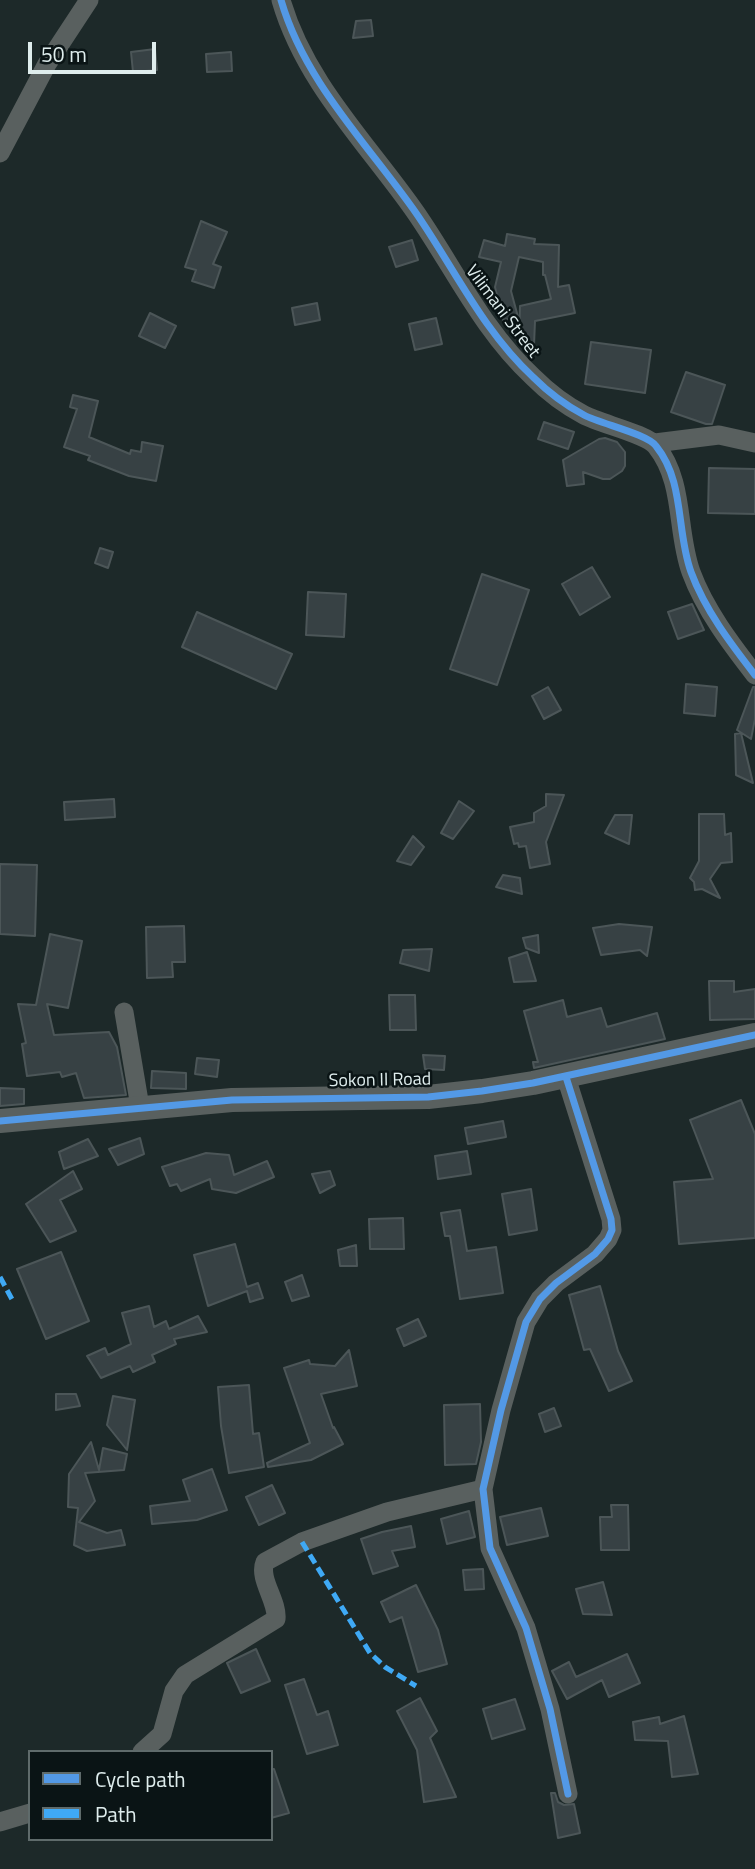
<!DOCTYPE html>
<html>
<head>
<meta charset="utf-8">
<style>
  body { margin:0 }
  #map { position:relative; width:755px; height:1869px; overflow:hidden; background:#1d2929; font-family:"Titillium Web",sans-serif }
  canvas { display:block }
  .legend { position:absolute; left:28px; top:1750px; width:245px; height:91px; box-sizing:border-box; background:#0a1415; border:2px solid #5f6b6b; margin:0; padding:9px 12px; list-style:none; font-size:21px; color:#dfeded }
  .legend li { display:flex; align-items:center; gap:14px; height:35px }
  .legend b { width:35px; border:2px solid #5f6b6b }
  .scale { position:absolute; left:28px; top:42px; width:128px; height:32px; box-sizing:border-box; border:4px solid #dfeded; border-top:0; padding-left:9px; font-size:21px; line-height:24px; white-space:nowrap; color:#dfeded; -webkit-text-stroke:5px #0a1415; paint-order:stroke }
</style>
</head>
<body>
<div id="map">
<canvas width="755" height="1869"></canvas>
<ul class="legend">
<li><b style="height:9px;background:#5399e6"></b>Cycle path</li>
<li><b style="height:9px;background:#3fa9f5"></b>Path</li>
</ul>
<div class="scale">50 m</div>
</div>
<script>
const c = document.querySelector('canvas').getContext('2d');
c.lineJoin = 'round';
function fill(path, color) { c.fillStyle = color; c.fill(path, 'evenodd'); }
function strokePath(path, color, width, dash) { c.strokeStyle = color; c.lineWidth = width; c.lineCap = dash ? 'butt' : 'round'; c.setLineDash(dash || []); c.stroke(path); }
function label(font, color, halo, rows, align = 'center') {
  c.font = font + ' "Titillium Web",sans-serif'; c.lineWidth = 5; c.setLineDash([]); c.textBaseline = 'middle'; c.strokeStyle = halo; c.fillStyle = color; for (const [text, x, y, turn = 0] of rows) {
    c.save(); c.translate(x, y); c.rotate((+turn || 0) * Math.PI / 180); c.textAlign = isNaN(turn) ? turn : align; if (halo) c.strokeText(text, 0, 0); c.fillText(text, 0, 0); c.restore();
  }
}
const building = new Path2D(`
  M371,20L373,36L353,38L356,21Z
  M155,49L157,70L133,72L131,52Z
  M231,52L232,71L207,72L206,54Z
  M201,221L227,232L213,264L221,267L214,288L192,281L196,270L185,267Z
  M507,234L535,239L534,244L559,245L558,287L569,285L575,313L535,321L534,345L519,344L520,306L551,299L545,275H543V262L519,257L511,291L518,317L503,320L495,287L501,262L479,257L484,240L505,246Z
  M412,240L418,260L396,267L389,247Z
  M317,303L320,320L295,325L292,308Z
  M150,313L176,326L165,348L139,336Z
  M436,318L442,344L415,350L409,324Z
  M591,342L651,350L645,393L585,384Z
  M686,372L725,385L712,424H706L671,412Z
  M73,395L98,401L89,437L130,454L131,450L141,452L142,442L163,446L156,481L129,476L88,460L90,456L64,447L77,409L70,407Z
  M544,422L574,432L568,449L538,439Z
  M605,438L617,442L625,452V466L622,471L610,479H603L583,472L584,484L567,486L563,460L599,439Z
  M709,468L755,469V514L708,513Z
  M100,548L113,552L108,568L95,563Z
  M592,567L610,597L580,615L562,584Z
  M482,574L529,590L497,685L450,669Z
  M308,592L346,594L344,637L306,635Z
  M692,604L704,630L678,639L668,612Z
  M197,612L292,654L276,689L182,647Z
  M686,684L717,687L715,716L684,713Z
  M548,687L561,710L544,719L532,696Z
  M753,687H755V719L751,739L737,730Z
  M741,733L753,783L736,775L735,734Z
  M546,794L564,795L546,842L550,864L530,868L526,846L519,847L518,843L514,844L510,827L534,822V813L546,806Z
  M114,799L115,817L65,820L64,802Z
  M459,801L474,811L453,839L441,833Z
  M699,814H724L725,835L731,833L732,862L721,863L710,879L720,898L702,889L695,890L694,882L690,878L699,861Z
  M615,815H632L629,844L605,833Z
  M413,836L424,847L411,865L397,861Z
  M0,864L37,865L35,936L0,934Z
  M503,875L520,878L522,894L496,887Z
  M619,924L652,927L647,956L640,950L601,955L593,928Z
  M184,926L185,962H172L173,977L147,978L146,927Z
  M50,934L82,941L68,1008L47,1004L54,1035L109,1032L117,1047L126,1095L84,1098L76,1073L62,1077L60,1072L27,1076L22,1044L26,1043L18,1004L36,1005Z
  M538,935L539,953L526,948L523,938Z
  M432,949L429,971L400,963L403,950Z
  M527,952L536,981L514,982L509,958Z
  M709,981H734V992L755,989V1019L710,1020Z
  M389,995H415L416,1030H390Z
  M563,1000L567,1017L601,1008L607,1027L657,1013L665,1039L534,1068L533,1062H538L524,1011Z
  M423,1055L445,1056L444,1070L425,1069Z
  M197,1058L219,1060L217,1077L195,1074Z
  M152,1071L186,1073V1089L151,1088Z
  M0,1088L24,1089V1104L0,1106Z
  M741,1100L755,1134V1238L679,1244L674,1182L713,1179L690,1120Z
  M503,1121L506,1137L468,1144L465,1128Z
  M140,1138L144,1154L118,1165L109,1149Z
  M88,1139L98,1156L64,1169L59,1152Z
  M467,1151L471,1174L438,1179L435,1156Z
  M206,1153L229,1155L234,1175L267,1161L274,1177L236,1193L212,1189L210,1179L181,1191L177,1184L170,1186L162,1167Z
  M73,1171L82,1189L60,1200L76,1231L50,1242L26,1204Z
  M330,1171L335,1185L320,1193L312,1174Z
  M531,1189L537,1230L509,1235L502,1194Z
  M460,1210L467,1251L496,1247L503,1293L460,1299L450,1236H445L441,1213Z
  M403,1218L404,1249H370L369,1219Z
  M235,1244L247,1287L258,1283L263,1298L250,1302L247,1291L208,1306L194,1255Z
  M356,1245L357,1266H340L338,1250Z
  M61,1252L89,1321L46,1339L17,1269Z
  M302,1275L309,1296L292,1301L285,1282Z
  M600,1286L618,1351L632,1381L609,1391L590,1349L584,1350L569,1295Z
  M149,1306L154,1327L166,1321L169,1329L198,1316L207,1332L174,1339L176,1344L152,1355L155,1362L133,1372L130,1366L101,1378L87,1356L105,1348L108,1355L131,1344L122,1313Z
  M418,1319L426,1336L404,1346L397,1329Z
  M349,1350L357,1386L321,1394L333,1428L334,1427L343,1444L311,1460L268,1467L267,1463L310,1443L284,1368L309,1360L310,1364L335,1366Z
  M249,1385L253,1434L259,1433L264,1467L229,1473L221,1426L218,1387Z
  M56,1394H76L80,1406L56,1410Z
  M113,1396L135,1400L127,1450L107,1425Z
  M480,1404L481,1442L476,1464L445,1465L444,1405Z
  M554,1408L561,1426L545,1432L539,1414Z
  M91,1442L99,1470L103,1448L127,1454L124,1470L85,1473L95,1501L79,1522L107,1533L121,1530L125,1545L87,1551L74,1545L78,1508L68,1507L69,1474Z
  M212,1469L227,1510L197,1520L152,1524L150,1506L190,1501L183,1480Z
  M272,1485L285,1513L259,1525L246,1497Z
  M611,1505H628L629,1550H601L600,1517H612Z
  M541,1508L548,1536L507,1545L500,1517Z
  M469,1511L475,1537L447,1544L441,1519Z
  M411,1526L415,1547L392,1551L398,1566L373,1574L361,1539L382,1532Z
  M483,1569L484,1589L465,1590L463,1570Z
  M603,1582L612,1615L583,1614L576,1589Z
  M416,1585L438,1630L447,1664L418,1672L402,1617L390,1622L381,1602Z
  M256,1649L270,1681L241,1693L227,1663Z
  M627,1654L640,1683L609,1697L602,1680L567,1699L552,1671L569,1662L576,1677Z
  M304,1679L317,1715L328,1711L338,1745L307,1754L285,1685Z
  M420,1698L437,1731L430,1738L456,1797L424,1802L417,1750L397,1711Z
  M515,1699L525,1729L492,1739L483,1709Z
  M684,1716L698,1774L672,1777L668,1741L635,1740L633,1722L659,1717L660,1724Z
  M271,1769H274L289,1813L271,1818Z
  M551,1793H555L558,1802L564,1805L574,1804L580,1833L558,1838Z`);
const minor = new Path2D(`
  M281,0C305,83 368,144 416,213C454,268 483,331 533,377C548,392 565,405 584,415C601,424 647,434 656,446C685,482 676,531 691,572C705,610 731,644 755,675
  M0,153L47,64L89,0
  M655,443L719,435L755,443
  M124,1012L140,1107
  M566,1077L611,1219L612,1230L608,1239L595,1254L556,1283L540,1299L526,1322L501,1410L483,1489L490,1548L526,1628L550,1709L568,1794
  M142,1752L162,1734L174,1691L185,1675L276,1619C278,1601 258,1579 265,1562L302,1542L387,1512L483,1489
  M0,1822L30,1813`);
const tertiary = new Path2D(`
  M0,1121L232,1100L428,1097L482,1091L533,1083L755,1035`);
const quiet = new Path2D(`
  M0,1277L14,1303
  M302,1542L370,1653L385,1667L416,1686`);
const cycleway = new Path2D(`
  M281,0C305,83 368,144 416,213C454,268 483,331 533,377C548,392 565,405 584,415C601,424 647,434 656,446C685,482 676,531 691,572C705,610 731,644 755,675
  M566,1077L611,1219L612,1230L608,1239L595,1254L556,1283L540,1299L526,1322L501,1410L483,1489L490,1548L526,1628L550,1709L568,1794
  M0,1121L232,1100L428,1097L482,1091L533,1083L755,1035`);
const streetNames = [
  ["Vilimani Street",502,312,53],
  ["Sokon II Road",380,1081,-1]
];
fill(building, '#374144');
strokePath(building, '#4c5658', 2);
strokePath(minor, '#59605f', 19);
strokePath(tertiary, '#59605f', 24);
strokePath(quiet, '#3fa9f5', 5, [10, 5]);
strokePath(cycleway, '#5399e6', 7);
label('18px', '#dfeded', '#0a1415', streetNames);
</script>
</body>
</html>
